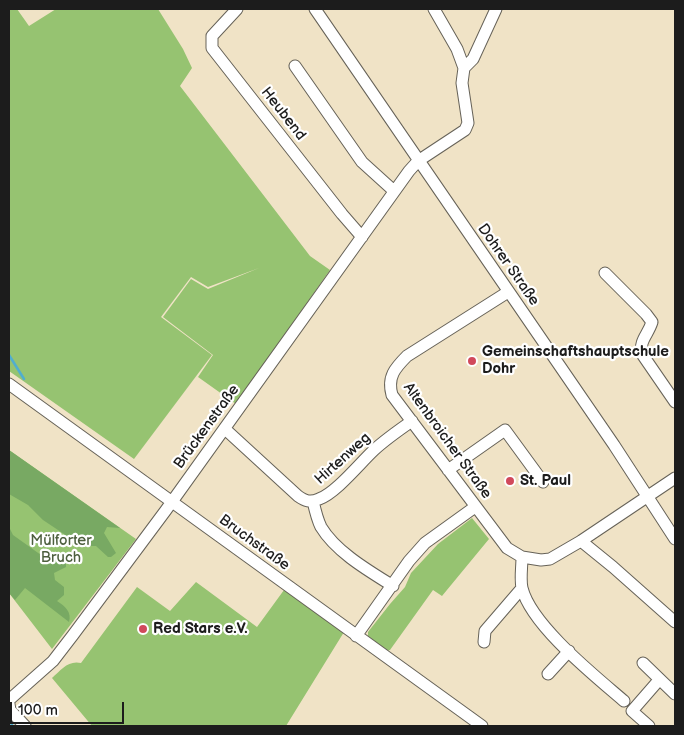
<!DOCTYPE html>
<html>
<head>
<meta charset="utf-8">
<style>
  body { margin:0 }
  #map { position:relative; width:684px; height:735px; overflow:hidden; background:#f0e3c6; font-family:"Balsamiq Sans",sans-serif }
  canvas { display:block }
  .frame { position:absolute; inset:0; border:10px solid #1c1c1c; pointer-events:none }
  .scale { position:absolute; left:10px; top:702px; width:114px; height:22px; box-sizing:border-box; border:2px solid #1c1c1c; border-top:0; padding-left:6px; font-size:15px; line-height:18px; white-space:nowrap; color:#1c1c1c; -webkit-text-stroke:4px #fff; paint-order:stroke }
</style>
</head>
<body>
<div id="map">
<canvas width="684" height="735"></canvas>
<div class="frame"></div>
<div class="scale">100 m</div>
</div>
<script>
const c = document.querySelector('canvas').getContext('2d');
c.lineJoin = 'round';
function fill(path, color) { c.fillStyle = color; c.fill(path, 'evenodd'); }
function strokePath(path, color, width, dash) { c.strokeStyle = color; c.lineWidth = width; c.lineCap = dash ? 'butt' : 'round'; c.setLineDash(dash || []); c.stroke(path); }
function label(font, color, halo, rows, align = 'center') {
  c.font = font + ' "Balsamiq Sans",sans-serif'; c.lineWidth = 4.5; c.setLineDash([]); c.textBaseline = 'middle'; c.strokeStyle = halo; c.fillStyle = color; for (const [text, x, y, turn = 0] of rows) {
    c.save(); c.translate(x, y); c.rotate((+turn || 0) * Math.PI / 180); c.textAlign = isNaN(turn) ? turn : align; if (halo) c.strokeText(text, 0, 0); c.fillText(text, 0, 0); c.restore();
  }
}
const green = new Path2D(`
  M9,9H17L29,26L56,9H158L183,49L192,68L180,86L310,256L330,270L236,404L198,377L213,355L163,317L191,279L208,289L259,268L208,287L191,277L161,317L212,355L134,459L9,371Z
  M9,450L136,539L52,649L9,593Z
  M472,518L489,539L442,596L433,590L390,650L387,651L368,636V632L390,604L405,587L411,573L438,544Z
  M196,582L257,627L284,590L344,632L286,726H92L52,678C61,670 68,660 81,663L137,587L170,611Z`);
const forest = new Path2D(`
  M9,450L120,528L107,527L104,533L116,553L111,557H108L96,546H85L76,542L43,520L28,505L9,494Z
  M9,527L13,535L41,555L57,552L66,559V567L54,573L55,580L64,587V595L57,601C65,606 72,612 69,622L25,588L15,600L9,593Z`);
const stream = new Path2D(`
  M9,355L24,379
  M9,721L13,726`);
const minor = new Path2D(`
  M237,9L212,36V48L342,214L362,237
  M315,9L614,445L675,539
  M295,66L362,162L394,191
  M464,68L473,59L496,9
  M605,273L646,314L652,322C648,335 639,340 642,354L675,402
  M508,292L407,356C395,368 387,377 392,395L507,548L522,557L541,560L550,559L581,541L675,478
  M9,384L482,726
  M225,429L298,496C305,501 310,503 319,499C336,493 360,463 374,450C386,439 399,430 412,421
  M448,470L505,430L543,482
  M313,501C315,510 317,519 321,527C336,552 369,571 393,586
  M581,541L613,567L675,622
  M522,557C522,567 520,579 522,588C531,625 595,676 624,701
  M356,636L409,561L425,543L475,507
  M484,642L485,631L522,588
  M643,663L675,694
  M548,674L569,651
  M9,700L53,661L73,635L166,510L409,171L418,161L465,130L468,123L462,83L464,68L457,49L434,9
  M9,704L10,710L25,726
  M649,726L632,711L659,680`);
const markers = [
  [472,361,5,"#d1495b"],
  [510,481,5,"#d1495b"],
  [143,629,5,"#d1495b"]
];
const streetNames = [
  ["Heubend",283,114,52],
  ["Dohrer Straße",508,265,55],
  ["Brückenstraße",207,427,-54],
  ["Altenbroicher Straße",447,441,54],
  ["Hirtenweg",343,459,-42],
  ["Bruchstraße",254,543,36]
];
const poiNames = [
  ["Gemeinschaftshauptschule",482,352],
  ["Dohr",482,369],
  ["St. Paul",520,481],
  ["Red Stars e.V.",153,629]
];
const parkNames = [
  ["Mülforter",61,541],
  ["Bruch",61,558]
];
fill(green, '#96c371');
fill(forest, '#78a963');
strokePath(stream, '#50aecf', 2.5);
strokePath(minor, '#666258', 13);
strokePath(minor, '#fff', 11);
for (const [x, y, r, color] of markers) { const dot = new Path2D(); dot.arc(x, y, r, 0, 2 * Math.PI); c.fillStyle = color; c.fill(dot); strokePath(dot, '#fff', 2); }
label('15px', '#1c1c1c', '#fff', streetNames);
label('bold 15px', '#1c1c1c', '#fff', poiNames, 'left');
label('15px', '#4d5f3e', '#fff', parkNames);
</script>
</body>
</html>
